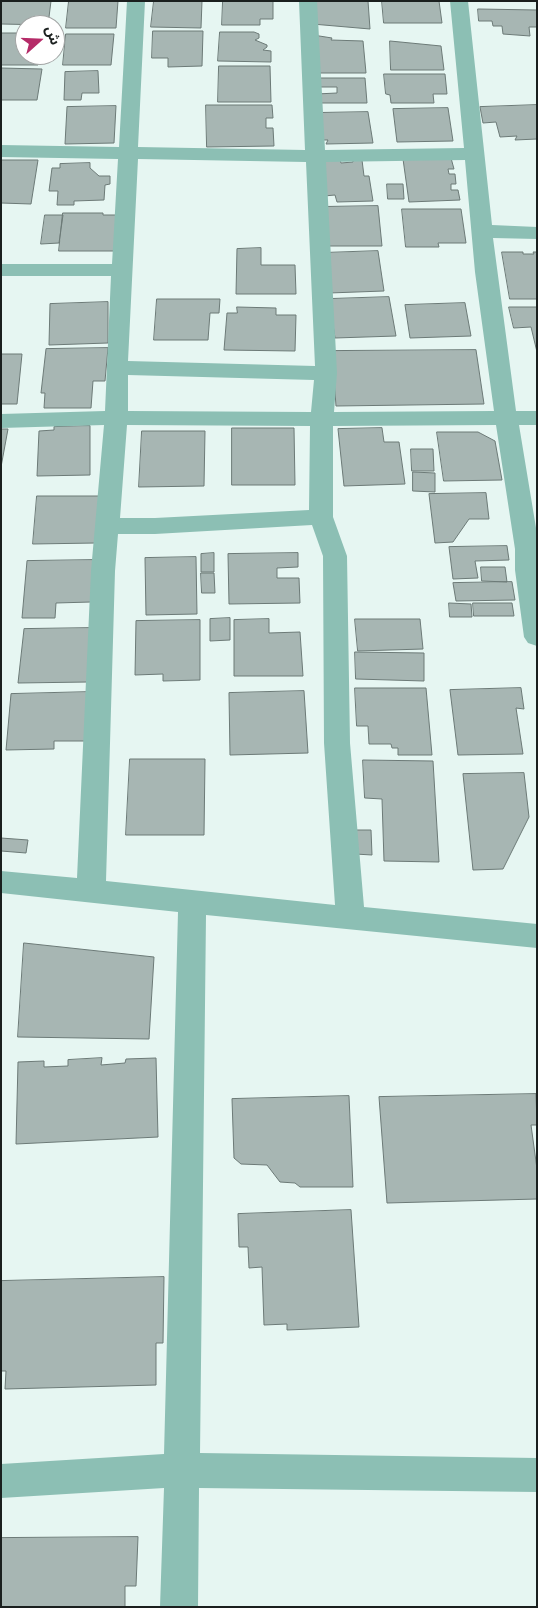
<!DOCTYPE html>
<html>
<head>
<meta charset="utf-8">
<style>
  body { margin:0 }
  #map { position:relative; width:538px; height:1608px; overflow:hidden; background:#e6f6f2; font-family:Raleway,"Noto Sans Arabic",sans-serif }
  canvas { display:block }
  .frame { position:absolute; inset:0; border:2px solid #1a1f1e; pointer-events:none }
  .north { position:absolute; left:15px; top:15px; width:50px; height:50px; box-sizing:border-box; background:#fff; border:1px solid #a3a5a5; border-radius:50%; rotate:70deg; font-size:14px; font-weight:700; line-height:20px; text-align:center; color:#1a1f1e }
  .north::after { content:''; display:block; margin:auto; width:18px; height:22px; background:#b52b68; clip-path:polygon(50% 0,100% 100%,50% 72%,0 100%) }
</style>
</head>
<body>
<div id="map">
<canvas width="538" height="1608"></canvas>
<div class="frame"></div>
<div class="north">ش</div>
</div>
<script>
const c = document.querySelector('canvas').getContext('2d');
c.lineJoin = 'round';
function fill(path, color) { c.fillStyle = color; c.fill(path, 'evenodd'); }
function strokePath(path, color, width, dash) { c.strokeStyle = color; c.lineWidth = width; c.lineCap = dash ? 'butt' : 'round'; c.setLineDash(dash || []); c.stroke(path); }
const building = new Path2D(`
  M1,1H51L48,25L1,24Z
  M69,1H118L116,28H66Z
  M154,1H202L201,28L151,27Z
  M223,1H273V19H260V25H222Z
  M310,1H368L370,29L312,24Z
  M382,1H439L442,23H384Z
  M478,9L537,10V27H529L530,36L503,34L502,26H493L492,21H479Z
  M153,31H203L202,66L168,67V58H152Z
  M220,32H254L259,34V38L255,40L267,45V47L263,50L271,51V62L218,61Z
  M1,33H25V55H40L38,65H1Z
  M66,34H114L111,65H63Z
  M313,35L332,38L331,40L363,41L366,73H314Z
  M390,41L441,46L444,70H391Z
  M219,66H270L271,102H218Z
  M1,68L42,69L37,100H1Z
  M98,71L99,93H82L81,100H64L65,72Z
  M384,74H445L447,94H433L434,103H391L390,95L386,94Z
  M313,78H365L367,103H317L316,94L337,93V87H313Z
  M206,105H272L273,118H266V128H273L274,146L207,147Z
  M537,105V139L515,140L517,136L500,137L496,122L483,123L480,107Z
  M116,106L114,143L65,144L67,107Z
  M448,108L453,141L397,142L393,109Z
  M368,112L373,143L326,144L328,140H323L315,113Z
  M451,158L454,169H448L449,174H455L456,184H451V190H458L460,200L409,202L403,159Z
  M1,160H38L31,204L1,203Z
  M340,160L341,163L353,162V160H362L364,176H369L373,201L337,202L335,195L324,196L319,161Z
  M90,163V168L99,176H110V184L105,185L104,200L74,201V205H57L58,191H49L52,168H60V164Z
  M387,184H403L404,199H388Z
  M378,206L382,246H322L320,207Z
  M402,209H461L466,243H438L439,247H406Z
  M63,213H103V215H117L114,251H59Z
  M45,215H63L59,243L41,244Z
  M261,248V265H295L296,294H236L237,249Z
  M378,251L384,291L329,293L322,253Z
  M502,252H523V254H534L533,252H537V299H510Z
  M389,297L396,336L335,338L329,299Z
  M157,299H220L219,313H210L208,340H154Z
  M108,302V343L49,345L50,304Z
  M465,303L471,336L410,338L405,305Z
  M237,307L276,308V315H296L295,351L224,350L227,313H237Z
  M509,307H537V352L531,327L514,328Z
  M108,348L105,381H93L91,408H44L45,393H41L46,349Z
  M476,350L484,404L336,406L332,351Z
  M1,354H22L17,404H1Z
  M90,426V475L37,476L39,431L54,430V427Z
  M232,428H294L295,485H232Z
  M382,428L384,442H399L405,484L344,486L338,429Z
  M1,429H8L1,467Z
  M142,431H205L204,486L139,487Z
  M437,432H478L495,441L502,480L444,481Z
  M411,449H433L434,471H412Z
  M413,472L435,473V492L413,491Z
  M486,493L489,519H469L453,542L435,543L429,494Z
  M37,496H99L96,543L33,544Z
  M507,546L509,560L475,561L478,578L453,579L449,547Z
  M214,553V572H201V554Z
  M298,553V567L277,568V578H299L300,603L229,604L228,554Z
  M196,557L197,614L146,615L145,558Z
  M93,560L91,602L56,603L55,618H22L27,561Z
  M481,567H505L507,582L482,581Z
  M201,573H214L215,593H202Z
  M512,582L515,600L456,601L453,583Z
  M449,603L471,604L472,617H450Z
  M473,603H512L514,616H474Z
  M230,618V640L210,641V619Z
  M269,619V633L300,632L303,676H234V620Z
  M355,619H420L423,649L358,651Z
  M200,620V680L163,681V674L135,675L136,621Z
  M91,628L88,682L18,683L24,629Z
  M355,652L424,653V681L356,679Z
  M355,688H426L432,755H398V748H392L391,744H369L368,726H357Z
  M521,688L524,709L516,708L523,754L458,755L450,690Z
  M304,691L308,753L230,755L229,693Z
  M90,692L88,741H54V749L6,750L11,694Z
  M130,759H205L204,835H126Z
  M363,760L433,761L439,862L384,861L382,799L365,798Z
  M524,773L529,817L503,869L473,870L463,774Z
  M354,830H371L372,855L355,854Z
  M1,838L28,840L26,853L1,851Z
  M24,943L154,957L149,1039L18,1037Z
  M102,1058L101,1065L125,1063L126,1059L156,1058L158,1137L16,1144L18,1062L44,1061V1067L68,1066V1060Z
  M536,1094L537,1125H531L537,1169V1199L387,1203L379,1097Z
  M349,1096L353,1187H300L295,1183L280,1182L267,1165L241,1164L234,1158L232,1099Z
  M351,1210L359,1327L287,1330V1324L264,1325L262,1267L249,1268L248,1247H239L238,1214Z
  M164,1277L163,1343H156V1385L5,1389L6,1371H1V1281Z
  M138,1537L136,1586H125V1607H1V1538Z`);
const minor = new Path2D(`
  M127,1H145L138,147L305,150L299,1H317L325,150L464,148L450,1H468L492,225L537,227V239L493,238L516,411H537V425H519L537,534V646L528,643L524,637L515,570V549L496,425L333,426V517L347,556L350,743L364,907L537,924V948L206,915L200,1453L537,1458V1492L199,1488L198,1607H160L164,1488L1,1498V1464L164,1454L178,912L1,893V871L77,878L91,571L104,425L1,428V414L105,411L111,276H1V264H112L118,159L1,157V145L119,147ZM138,159L306,162L315,366L128,361ZM465,160L475,272L494,411L334,412L337,373L326,162ZM128,375L314,380L311,412L128,411ZM127,425L310,426L309,510L155,518H120ZM312,525L323,556L324,743L335,905L106,881L115,571L118,534H155Z`);
fill(building, '#a7b6b3');
strokePath(building, '#6c7a77', 1);
fill(minor, '#8cbfb4');
</script>
</body>
</html>
